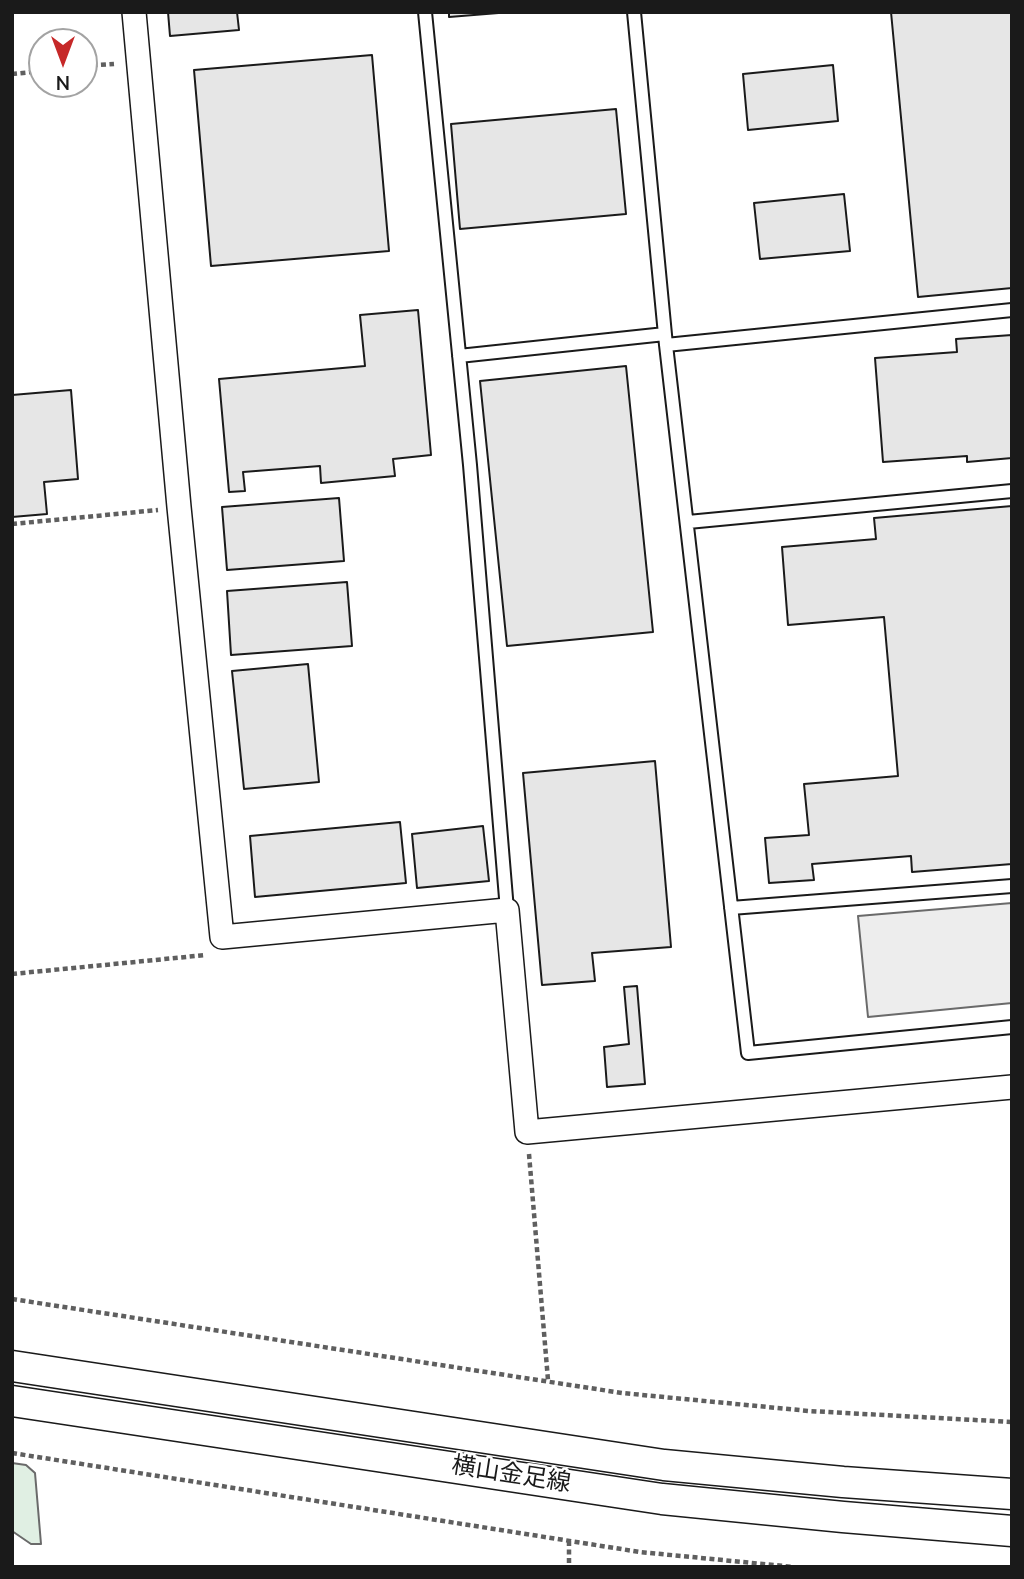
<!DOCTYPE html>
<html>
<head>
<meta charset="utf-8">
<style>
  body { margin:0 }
  #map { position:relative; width:1024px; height:1579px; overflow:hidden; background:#fff; font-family:"Nunito Sans",sans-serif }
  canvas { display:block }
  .frame { position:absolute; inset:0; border:14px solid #1a1a1a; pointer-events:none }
  .north { position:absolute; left:28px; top:28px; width:70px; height:70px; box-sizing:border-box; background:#fff; border:2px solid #a3a3a3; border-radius:50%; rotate:180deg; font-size:19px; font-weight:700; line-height:28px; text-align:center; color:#1a1a1a }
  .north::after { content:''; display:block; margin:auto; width:24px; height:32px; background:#c62828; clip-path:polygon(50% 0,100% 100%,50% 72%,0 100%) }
</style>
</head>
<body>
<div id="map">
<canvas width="1024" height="1579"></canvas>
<div class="frame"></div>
<div class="north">N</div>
</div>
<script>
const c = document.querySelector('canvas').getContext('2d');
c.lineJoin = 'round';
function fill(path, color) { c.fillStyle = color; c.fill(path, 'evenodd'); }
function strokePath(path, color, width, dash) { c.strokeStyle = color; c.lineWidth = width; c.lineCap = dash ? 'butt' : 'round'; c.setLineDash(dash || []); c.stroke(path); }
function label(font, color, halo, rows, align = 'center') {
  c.font = font + ' "Nunito Sans","Noto Sans JP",sans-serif'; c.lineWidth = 5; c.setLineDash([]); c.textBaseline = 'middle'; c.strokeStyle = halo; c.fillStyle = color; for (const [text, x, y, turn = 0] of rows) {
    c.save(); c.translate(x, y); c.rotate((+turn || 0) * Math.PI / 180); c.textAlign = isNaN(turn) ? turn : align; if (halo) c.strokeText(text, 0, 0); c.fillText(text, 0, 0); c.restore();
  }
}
const green = new Path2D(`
  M12,1463L26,1465L35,1473L41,1544H31L12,1531Z`);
const parking = new Path2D(`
  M1012,903V1003L868,1017L858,916Z`);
const building = new Path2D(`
  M168,12H237L239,30L170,36Z
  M449,12H511L449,17Z
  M891,12H1012V288L918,297Z
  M372,55L389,251L211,266L194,70Z
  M833,65L838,121L748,130L743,74Z
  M616,109L626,214L460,229L451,124Z
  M844,194L850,251L760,259L754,203Z
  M418,310L431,455L393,459L395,476L321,483L320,466L243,472L245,491L229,492L219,379L365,366L360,315Z
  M1012,335V458L967,462V456L883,462L875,358L957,352L956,339Z
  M626,366L653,632L507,646L480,381Z
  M71,390L78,479L44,482L47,514L12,517V395Z
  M339,498L344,561L227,570L222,507Z
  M1012,506V864L912,872L911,856L812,864L814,880L769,883L765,838L809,835L804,784L898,776L884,617L788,625L782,547L876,539L874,518Z
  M347,582L352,646L231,655L227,591Z
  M308,664L319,782L244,789L232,671Z
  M655,761L671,947L592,953L595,981L542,985L523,773Z
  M400,822L406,883L255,897L250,836Z
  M483,826L489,881L417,888L412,834Z
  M637,986L645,1084L607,1087L604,1047L629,1044L624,987Z`);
const path = new Path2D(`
  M84,66L114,64
  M12,74L42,71
  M12,524L158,510
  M12,974L206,955
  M529,1154L548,1380
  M12,1299L622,1393L809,1411L1012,1422
  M12,1453L640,1552L794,1567
  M569,1541V1567`);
const service = new Path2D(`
  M425,12L470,465L507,910
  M634,12L666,345L748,1053L1012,1027
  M666,345L1012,310
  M459,356L665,334
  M688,522L1012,491
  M731,908L1012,886`);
const minor = new Path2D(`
  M134,12L179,507L222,937L507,910L527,1132L1012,1087`);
const tertiary = new Path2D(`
  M12,1366L664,1465L843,1482L1012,1494
  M12,1401L662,1499L843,1517L1012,1531`);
const streetNames = [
  ["横山金足線",511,1476,9]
];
fill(green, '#e0efe3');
strokePath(green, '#6a6a6a', 2);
fill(parking, '#ededed');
strokePath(parking, '#6a6a6a', 2);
fill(building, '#e6e6e6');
strokePath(building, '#1a1a1a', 2);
strokePath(service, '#1a1a1a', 16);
strokePath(minor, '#1a1a1a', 26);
strokePath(tertiary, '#1a1a1a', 33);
strokePath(path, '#5f5f5f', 4.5, [5, 3.5]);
strokePath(service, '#fff', 12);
strokePath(minor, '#fff', 23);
strokePath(tertiary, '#fff', 30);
label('24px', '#1a1a1a', '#fff', streetNames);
</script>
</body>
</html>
